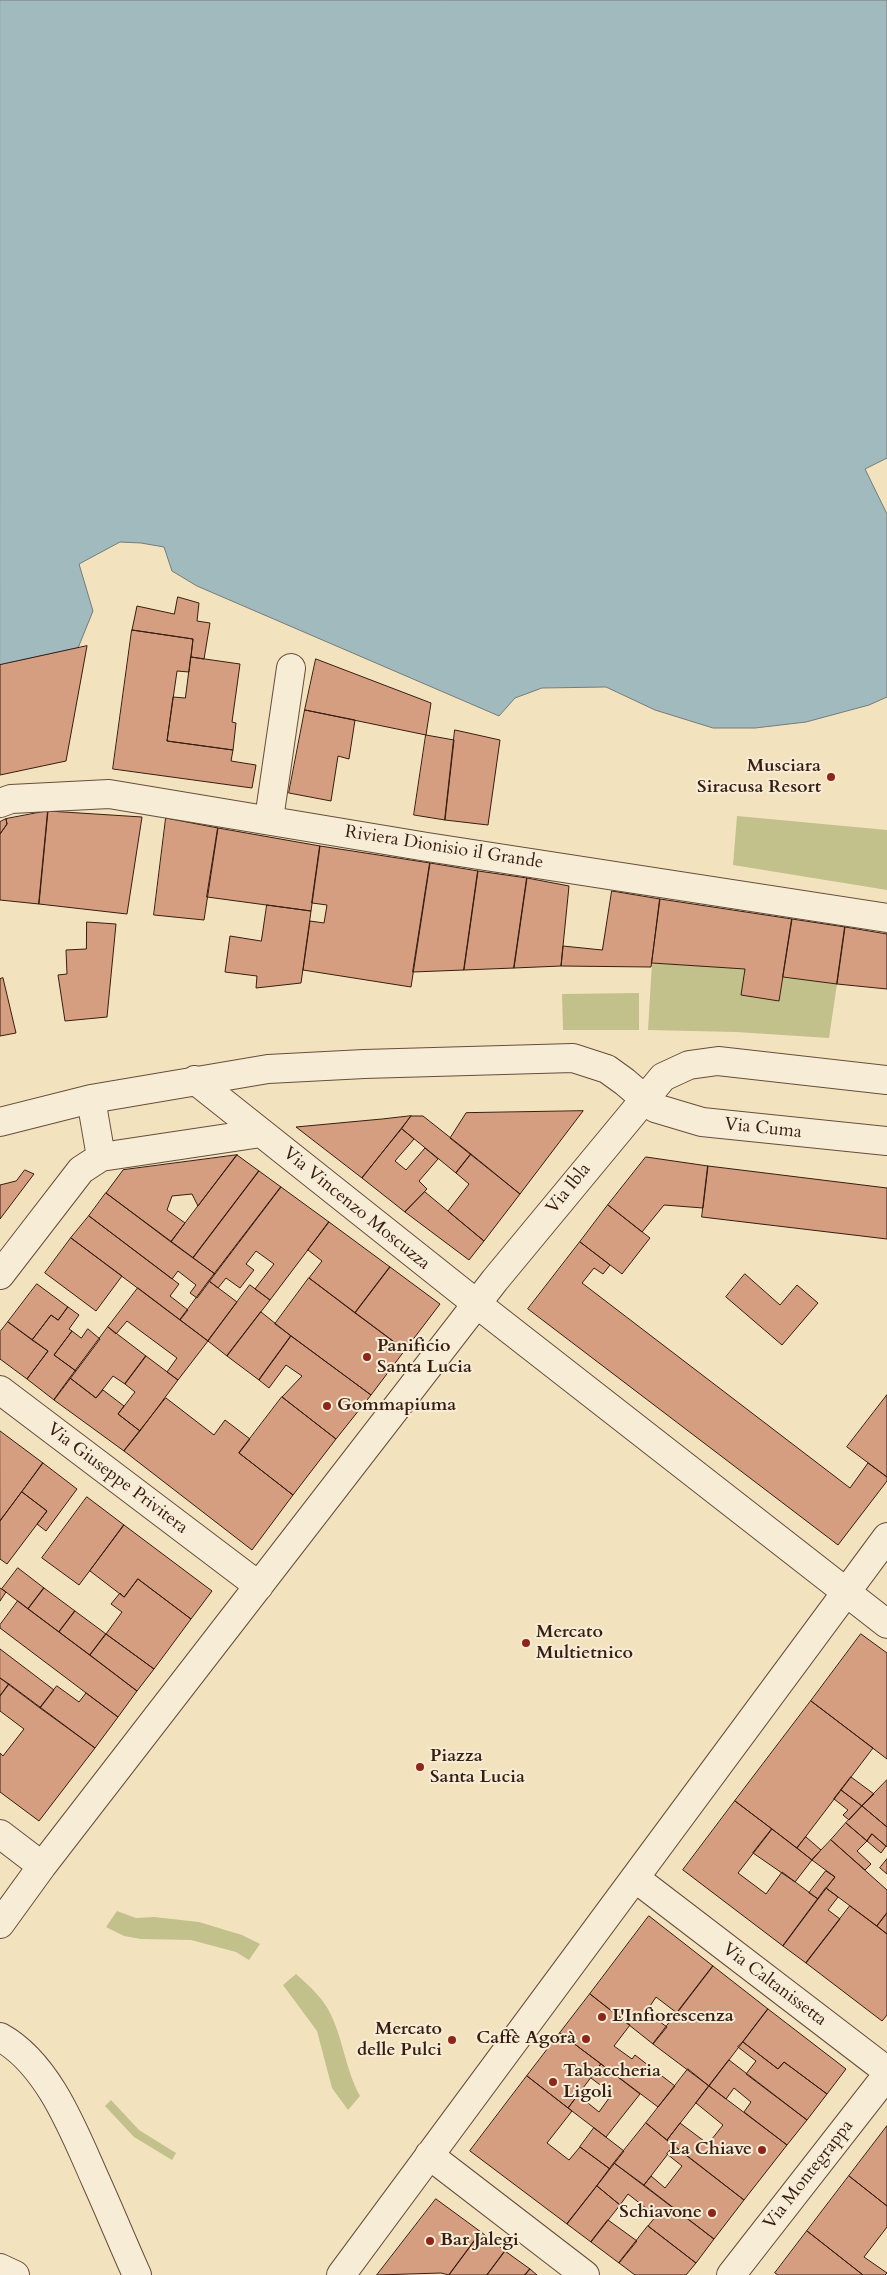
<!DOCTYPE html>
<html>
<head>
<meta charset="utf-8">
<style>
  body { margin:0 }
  canvas { display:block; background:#f3e2be }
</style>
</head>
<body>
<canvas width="887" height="2275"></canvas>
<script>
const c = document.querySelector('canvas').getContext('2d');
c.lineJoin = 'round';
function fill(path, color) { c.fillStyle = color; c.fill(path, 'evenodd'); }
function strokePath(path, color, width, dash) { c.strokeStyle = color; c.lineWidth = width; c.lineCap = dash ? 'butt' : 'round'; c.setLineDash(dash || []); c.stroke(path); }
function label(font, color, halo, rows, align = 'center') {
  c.font = font + ' Cardo,serif'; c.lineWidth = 4; c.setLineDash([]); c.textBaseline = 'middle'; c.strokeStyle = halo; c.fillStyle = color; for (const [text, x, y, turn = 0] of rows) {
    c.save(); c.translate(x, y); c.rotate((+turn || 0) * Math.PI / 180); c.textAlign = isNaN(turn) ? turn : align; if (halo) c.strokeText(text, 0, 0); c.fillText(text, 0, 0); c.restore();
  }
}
const green = new Path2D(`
  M737,816L887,830V890L733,865Z
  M652,963L745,969L741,995L779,1001L783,977L837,984L829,1038L736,1032L648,1030Z
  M639,993V1030H563L562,994Z
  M117,1911L136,1918L154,1917L199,1922L242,1935L260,1944L249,1960L236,1952L191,1940L141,1939L124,1936L106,1927Z
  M296,1974C307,1984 320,1995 328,2009C343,2036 345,2069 360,2096L348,2110L332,2088L317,2031L283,1985Z
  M111,2100L139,2130L176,2153L172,2160L134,2137L105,2106Z`);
const water = new Path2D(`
  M0,0H887V458L865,469L887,514V697L869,705L806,722L755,728H713L655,710L606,687L542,688L515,698L499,716L197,586L172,571L164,547L141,543L120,542L79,564L93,611L78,648L0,665Z`);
const building = new Path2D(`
  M178,597L199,603L197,621L210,623L204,659L191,657L193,639L132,630L137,606L174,614Z
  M132,630L193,639L189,672L177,671L167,741L233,750L231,761L256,765L252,788L113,769Z
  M87,646L66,761L0,775V665Z
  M191,657L240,664L232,722L236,723L233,750L167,741L173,697L185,698Z
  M316,659L431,703L426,735L305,710Z
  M305,710L355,720L349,759L338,756L331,801L289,793Z
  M455,730L500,740L488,825L445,820Z
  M426,735L454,740L445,820L414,815Z
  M48,811L142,817L127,914L39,904Z
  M48,811L39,904L0,900V834L7,824L6,819Z
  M166,818L218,828L204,920L154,915Z
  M6,819L7,824L0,834V822Z
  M218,828L320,846L311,911L207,897Z
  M320,846L430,863L411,987L303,970L310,921L324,923L327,905L312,903Z
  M430,863L478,871L464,970L413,972Z
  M478,871L527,878L514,968L464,970Z
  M527,878L569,886L561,966L514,968Z
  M612,891L660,899L651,967L561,966L563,946L602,950Z
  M660,899L792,919L779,1001L741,995L745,969L652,963Z
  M267,905L311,911L301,983L256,988L257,976L225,972L230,936L261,941Z
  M792,919L845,927L837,984L783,977Z
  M87,922L116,924L107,1017L65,1021L58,975L67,974L66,950L86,949Z
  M845,927L887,934V989L837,984Z
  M3,978L16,1033L0,1036V979Z
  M583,1111L520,1194L450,1138L466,1113Z
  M411,1116H423L471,1154L456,1173L402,1129Z
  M411,1116L362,1178L296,1127L382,1119Z
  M402,1129L414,1139L395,1161L406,1170L425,1148L438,1159L419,1181L427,1189L405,1212L362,1178Z
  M471,1154L520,1194L484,1241L448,1211L469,1184L456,1173Z
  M237,1155L198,1206L192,1194L172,1196L167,1210L185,1223L171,1242L106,1193L123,1170Z
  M237,1155L259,1171L193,1258L171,1242Z
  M646,1157L708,1166L703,1208L664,1205L642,1232L608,1205Z
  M708,1166L887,1188V1239L702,1217Z
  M25,1170L34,1174L0,1219V1185L16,1181Z
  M259,1171L281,1187L215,1274L193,1258Z
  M281,1187L329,1222L270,1300L255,1289L274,1264L256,1251L246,1264L254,1270L240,1288L226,1278L218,1288L209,1281Z
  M425,1192L484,1241L469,1260L405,1212Z
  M106,1193L215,1274L197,1298L190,1293L196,1285L178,1271L172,1279L89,1216Z
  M608,1205L650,1238L622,1274L580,1242Z
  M89,1216L179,1284L170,1296L188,1310L180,1320L71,1238Z
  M329,1222L390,1267L355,1313L309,1278L322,1261L308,1250Z
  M71,1238L122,1276L96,1311L45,1273Z
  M580,1242L610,1265L603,1274L594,1268L582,1283L850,1488L868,1463L887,1477V1481L838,1545L528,1309Z
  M390,1267L440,1304L405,1350L355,1313Z
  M745,1274L780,1305L797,1285L818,1303L782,1345L726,1297Z
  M309,1278L405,1350L371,1395L275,1324Z
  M209,1281L237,1302L208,1341L180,1320Z
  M37,1284L68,1307L58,1320L51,1315L32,1340L8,1322Z
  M250,1285L270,1300L227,1356L208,1341Z
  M138,1288L208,1341L178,1380L167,1372L177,1358L127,1321L116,1334L108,1327Z
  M68,1307L79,1315L69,1329L72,1331L54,1355L76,1371L54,1400L27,1379L48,1351L32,1340L51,1315L58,1320Z
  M261,1312L291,1336L259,1380L227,1356Z
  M8,1322L48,1351L27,1379L0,1359V1332Z
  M108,1327L146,1356L125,1384L113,1376L96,1398L70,1378Z
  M88,1329L100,1339L76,1371L54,1355L72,1331L81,1338Z
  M291,1336L371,1395L336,1439L282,1397L302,1376L286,1365L269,1388L259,1380Z
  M146,1356L178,1380L140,1431L118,1414L135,1392L125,1384Z
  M70,1378L96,1398L103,1390L124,1406L118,1414L140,1431L124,1451L54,1400Z
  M887,1395V1477L847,1447Z
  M282,1397L336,1439L293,1495L239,1453Z
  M166,1398L214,1435L225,1420L250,1439L239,1453L293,1495L252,1550L124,1451Z
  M0,1431L43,1463L0,1521Z
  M43,1463L77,1489L46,1531L37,1524L47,1511L22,1492Z
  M22,1492L47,1511L7,1564L0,1559V1521Z
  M87,1497L124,1525L79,1585L42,1558Z
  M124,1525L212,1591L191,1619L138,1579L124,1597L90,1571Z
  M18,1568L44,1588L28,1609L2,1589Z
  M138,1579L191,1619L154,1669L106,1634L122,1612L111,1604L120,1593L124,1597Z
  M0,1588L6,1592L0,1601Z
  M44,1588L75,1611L59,1632L28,1609Z
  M18,1601L137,1691L118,1717L0,1628V1625Z
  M75,1611L106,1634L90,1655L59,1632Z
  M106,1634L154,1669L137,1691L90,1655Z
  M861,1634L887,1653V1759L811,1701Z
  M0,1649L54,1690L40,1708L0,1678Z
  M0,1678L9,1684L0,1696Z
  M9,1684L95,1748L39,1821L0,1792V1753L3,1756L24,1729L0,1711V1696Z
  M57,1686L79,1702L86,1693L118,1717L95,1748L40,1708Z
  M811,1701L873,1748L797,1848L735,1801Z
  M851,1777L874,1794L862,1806L841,1790Z
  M887,1780V1827L862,1806Z
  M841,1790L862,1806L849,1820L843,1815L848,1810L834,1799Z
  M735,1801L772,1829L738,1873L766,1894L782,1872L818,1899L783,1946L683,1870Z
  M862,1806L887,1827V1847L872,1834L867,1841L846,1823Z
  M846,1823L867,1841L857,1851L871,1864L865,1870L831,1840Z
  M772,1829L812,1860L795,1882L753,1853Z
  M872,1834L886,1846L881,1853L867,1841Z
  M806,1837L821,1850L812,1860L797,1848Z
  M831,1840L887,1890V1913L877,1926L826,1888L835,1877L812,1860Z
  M887,1859V1874L880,1868Z
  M826,1871L835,1877L818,1899L809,1893Z
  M826,1888L838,1897L828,1910L840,1919L806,1963L783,1946Z
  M850,1906L887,1934V2015L882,2021L806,1963Z
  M887,1913V1934L877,1926Z
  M649,1916L713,1966L677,2013L656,1997L646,2012L667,2027L653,2044L590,1994Z
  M713,1966L768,2009L709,2086L653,2044Z
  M590,1994L630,2025L614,2046L632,2059L635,2055L675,2086L658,2107L560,2033Z
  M768,2009L846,2069L827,2094L784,2062L778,2069L743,2042Z
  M560,2033L601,2064L568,2108L527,2076Z
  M743,2042L778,2069L784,2062L827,2094L807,2120L746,2074L756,2061L738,2047Z
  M729,2060L807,2120L787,2145L744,2112L751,2102L734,2088L726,2099L709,2086Z
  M601,2064L640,2094L606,2137L568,2108L578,2095L599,2112L612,2094L591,2078Z
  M688,2069L709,2086L667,2140L646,2123Z
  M527,2076L572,2111L547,2143L569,2160L580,2147L610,2169L567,2224L470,2151Z
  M709,2086L787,2145L744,2200L667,2140L680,2123L708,2144L723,2125L696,2103Z
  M646,2123L674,2146L644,2185L614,2163Z
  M887,2126V2206L849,2176Z
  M594,2128L624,2151L610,2169L580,2147Z
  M674,2146L744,2200L714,2239L644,2185L651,2176L665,2188L682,2166L667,2154Z
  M614,2163L714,2239L696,2263L648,2226L656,2216L628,2194L620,2205L597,2186Z
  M849,2176L887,2206V2227L864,2257L887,2273L885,2275H863L807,2231Z
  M597,2186L620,2205L591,2242L567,2224Z
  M436,2199L481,2232L449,2275L441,2273L377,2275Z
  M608,2220L637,2241L619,2263L591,2242Z
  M648,2226L696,2263L686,2275H635L619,2263Z
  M807,2231L863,2275H778L775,2273Z
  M481,2232L505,2251L487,2275H449Z
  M505,2251L530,2269L525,2275H487Z
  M530,2269L537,2275H525Z`);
const minor = new Path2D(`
  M0,803L11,799L109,794L427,847L887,918
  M269,819L291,668
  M195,1080L477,1304L887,1624
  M91,1099L101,1157
  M0,1122L91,1099L268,1069L364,1064L573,1058L607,1069L625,1082L655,1108L702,1122L887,1141
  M0,1275L81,1170L101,1157L261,1133
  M0,1390L259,1586
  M0,1834L42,1866
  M635,1878L887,2071
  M0,1924L42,1866L495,1280L663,1077L689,1065L718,1061L887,1080
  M0,2037C49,2064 74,2132 96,2181C110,2212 123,2244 137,2275
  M429,2155L585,2275
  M0,2268L15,2275
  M341,2275L887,1537
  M731,2275L887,2075`);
const markers = [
  [831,777,5,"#8f2418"],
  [367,1357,5,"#8f2418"],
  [327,1406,5,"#8f2418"],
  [526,1643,5,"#8f2418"],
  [420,1767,5,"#8f2418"],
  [602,2017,5,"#8f2418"],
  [586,2039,5,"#8f2418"],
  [452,2040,5,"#8f2418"],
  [553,2082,5,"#8f2418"],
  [762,2150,5,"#8f2418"],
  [712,2213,5,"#8f2418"],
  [430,2241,5,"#8f2418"]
];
const poiNames = [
  ["Musciara",821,767,"right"],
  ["Siracusa Resort",821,788,"right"],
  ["Panificio",377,1347],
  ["Santa Lucia",377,1368],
  ["Gommapiuma",337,1406],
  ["Mercato",536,1633],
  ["Multietnico",536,1654],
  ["Piazza",430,1757],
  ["Santa Lucia",430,1778],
  ["L'Infiorescenza",612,2017],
  ["Mercato",442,2030,"right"],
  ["delle Pulci",442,2051,"right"],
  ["Caffè Agorà",576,2039,"right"],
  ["Tabaccheria",563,2072],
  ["Ligoli",563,2093],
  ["La Chiave",752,2150,"right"],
  ["Schiavone",702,2213,"right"],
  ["Bar Jalegi",440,2241]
];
const streetNames = [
  ["Riviera Dionisio il Grande",444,848,9],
  ["Via Cuma",763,1129,6],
  ["Via Ibla",569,1189,-51],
  ["Via Vincenzo Moscuzza",356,1209,39],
  ["Via Giuseppe Privitera",117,1479,37],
  ["Via Caltanissetta",774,1985,37],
  ["Via Montegrappa",809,2175,-52]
];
fill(green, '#c2c18c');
fill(water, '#a1babd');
strokePath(water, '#777b78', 1);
fill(building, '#d69e80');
strokePath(building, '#371d11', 1);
strokePath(minor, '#664e3c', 30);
strokePath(minor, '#f7ecd5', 28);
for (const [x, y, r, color] of markers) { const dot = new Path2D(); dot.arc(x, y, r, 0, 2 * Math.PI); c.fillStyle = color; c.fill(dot); strokePath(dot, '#f7ecd5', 2); }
label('bold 18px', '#371d11', '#f7ecd5', poiNames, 'left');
label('18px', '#371d11', '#f7ecd5', streetNames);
</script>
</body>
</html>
